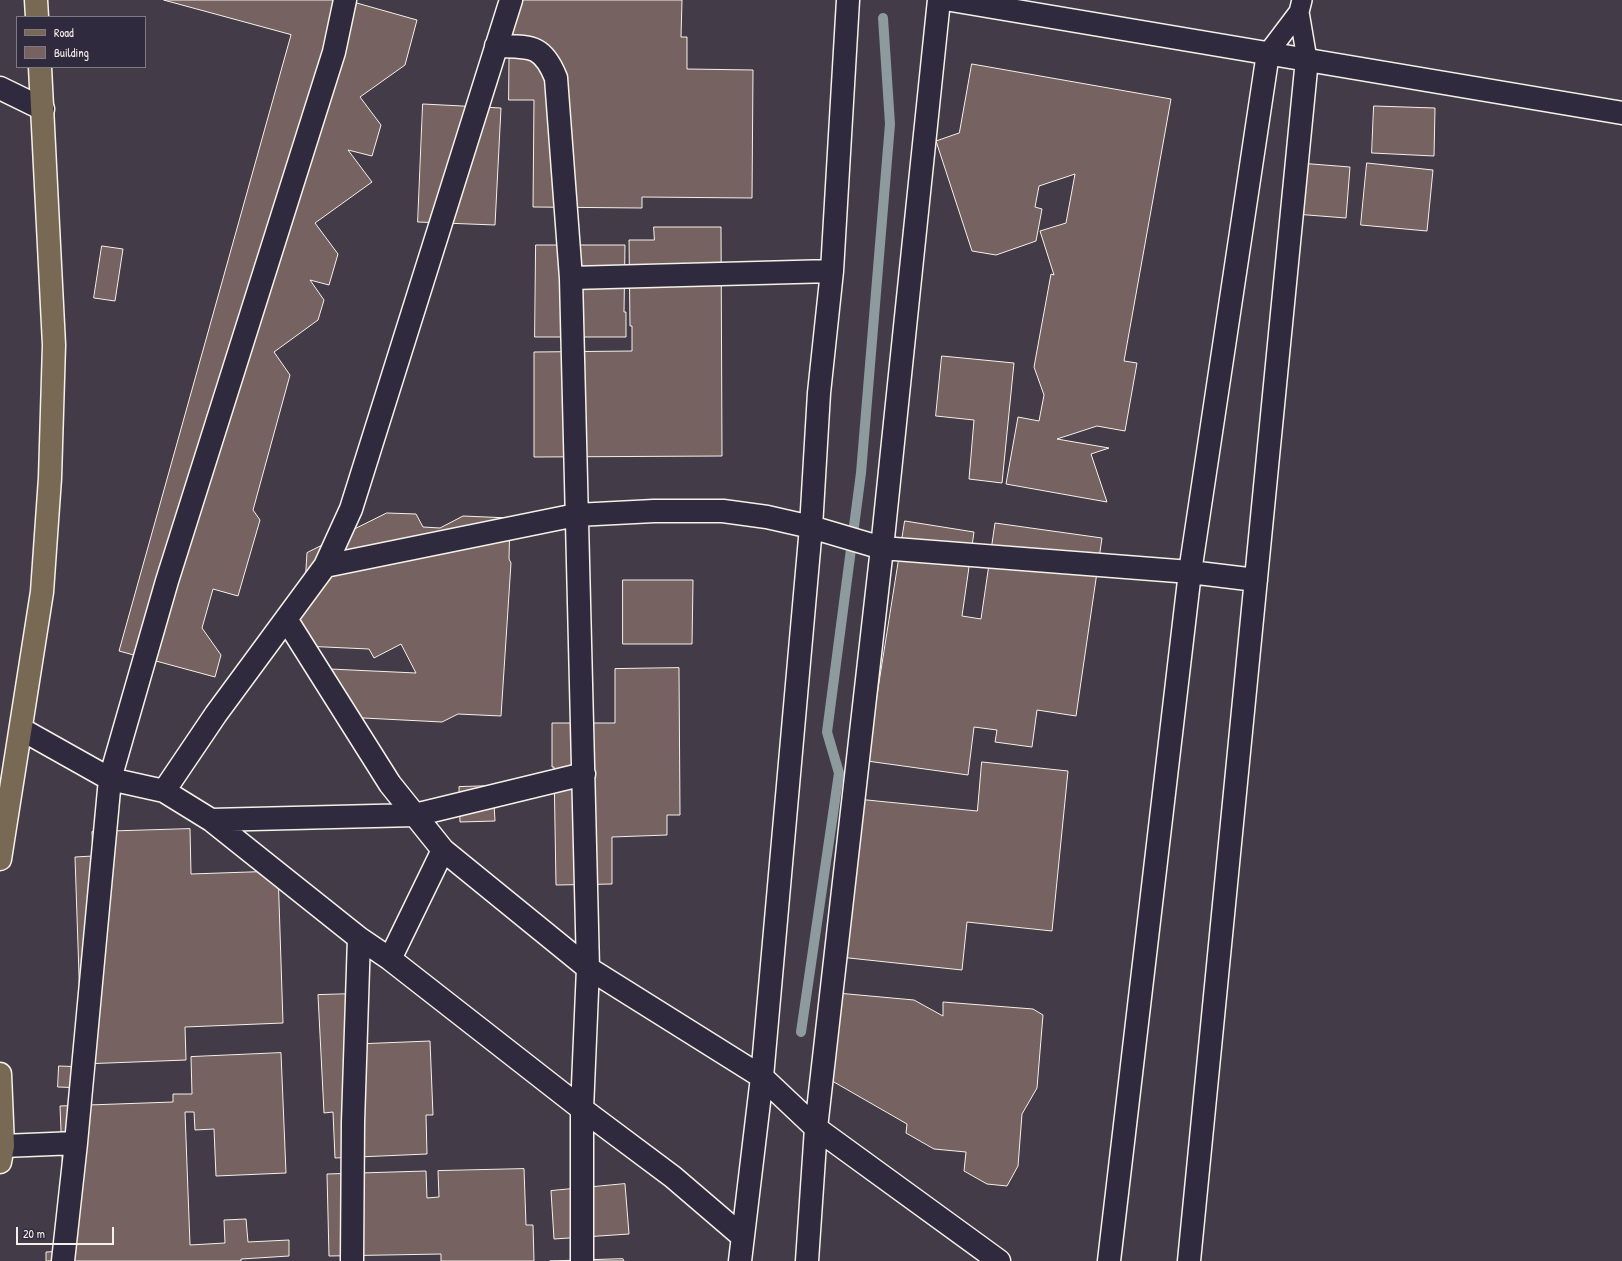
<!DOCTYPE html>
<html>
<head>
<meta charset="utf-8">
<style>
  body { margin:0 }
  #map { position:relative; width:1622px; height:1261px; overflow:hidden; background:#443b48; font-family:"Patrick Hand",sans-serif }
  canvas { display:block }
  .legend { position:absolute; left:16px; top:16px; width:130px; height:52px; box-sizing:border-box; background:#2f2a3d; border:1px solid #7e7a81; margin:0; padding:5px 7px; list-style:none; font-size:12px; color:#f4f1e8 }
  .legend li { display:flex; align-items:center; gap:8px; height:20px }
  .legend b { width:20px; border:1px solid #7e7a81 }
  .scale { position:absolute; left:16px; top:1227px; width:98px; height:18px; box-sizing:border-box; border:2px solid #f4f1e8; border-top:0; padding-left:5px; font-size:12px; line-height:14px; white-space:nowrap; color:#f4f1e8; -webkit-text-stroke:3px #2f2a3d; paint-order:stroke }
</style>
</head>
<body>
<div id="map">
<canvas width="1622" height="1261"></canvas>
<ul class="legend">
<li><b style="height:5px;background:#786954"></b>Road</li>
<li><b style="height:11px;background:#756261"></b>Building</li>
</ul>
<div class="scale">20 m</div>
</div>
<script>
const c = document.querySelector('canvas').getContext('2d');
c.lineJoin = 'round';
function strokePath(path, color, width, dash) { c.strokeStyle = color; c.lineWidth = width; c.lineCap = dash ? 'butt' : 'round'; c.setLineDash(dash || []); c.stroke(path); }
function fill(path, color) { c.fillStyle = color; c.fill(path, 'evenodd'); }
const stream = new Path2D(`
  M801,1032L839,773L827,732L861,473L890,124L883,18`);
const building = new Path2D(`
  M164,0H346L417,20L405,65L360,97L381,125L372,156L348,150L372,182L315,223L338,254L329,285L310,280L324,300L318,320L274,352L290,375L253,510L260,520L238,596L213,589L202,628L221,655L215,677L119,651L291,35Z
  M510,0H682L681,37H687V69L753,70L752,198L642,197V208L533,207L534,100H509Z
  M972,64L1171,99L1124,361L1137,363L1125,431L1097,426L1057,439L1109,448L1091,454L1107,502L1006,484L1018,417L1039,421L1044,395L1034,367L1051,274L1054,275L1040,231L1066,223L1075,174L1039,186L1035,207L1042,209L1036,241L996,255L972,251L936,141L959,133Z
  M423,104L501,108L495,225L418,222Z
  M1374,106L1435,108L1434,156L1372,153Z
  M1299,163L1350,167L1346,218L1295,214Z
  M1367,163L1433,170L1427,231L1361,225Z
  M654,227H721L722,456L534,457V352L632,351V326H630L629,240H654Z
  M536,245H625L624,312H626V337H535Z
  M102,246L123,249L115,301L94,298Z
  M942,356L1014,363L1002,483L969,479L974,420L936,416Z
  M387,513L416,514L423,527L440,528L463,516L510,518L509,559L511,563L501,716L458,714L442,722L344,717L330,669L416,673L401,644L374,658L369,649L303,646L290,620L291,592L305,585L307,553Z
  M905,521L974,532L962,616L981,619L995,523L1102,538L1076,716L1037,710L1032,747L995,742L997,730L974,727L968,775L867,761Z
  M623,580H693L692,644H623Z
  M679,668L680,815H667V835L612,837V884L556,885L554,767H552V723H615V669Z
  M982,762L1068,771L1052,931L967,922L962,970L830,956L857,799L977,811Z
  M493,786L495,821L460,822L459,787Z
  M190,829L191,874L278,871L283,1023L185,1027L186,1060L82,1064L75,857L93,856L92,832Z
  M826,992L914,1000L943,1016V1002L1033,1009L1043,1015L1037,1088L1022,1114L1018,1166L1007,1186L987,1184L964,1171L966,1152L934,1149L906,1133L907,1124L813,1070Z
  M354,994L356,1044L430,1041L433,1115H426L427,1154L335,1158L333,1112L324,1113L318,995Z
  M281,1053L286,1173L216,1176L214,1129L195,1130L194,1112H185L190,1245L225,1243L224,1220L246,1219L248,1242L289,1240V1256L241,1259V1261H46V1252L66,1251L60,1106L173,1102V1094H192L191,1057Z
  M59,1066L86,1067V1088L58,1087Z
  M524,1169L526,1225H533L534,1261H441V1254L329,1256L327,1174L426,1171L427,1198L439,1197L438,1171Z
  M625,1184L629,1234L554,1239L551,1191Z
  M623,1259L624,1261H550Z`);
const lane = new Path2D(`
  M1302,0L1299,12L1307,59
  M1268,53L1299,12`);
const street = new Path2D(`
  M951,0L1622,113
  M496,46C529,47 542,43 556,78L571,278L588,968L762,1077L816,1128L999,1261
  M0,88L43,109
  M571,278L832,271
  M325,566L576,515L654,511H723L767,517L811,527L882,548L1190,572L1256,580
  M286,619L390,784L443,850L588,968L582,1109V1261
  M21,729L110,779L164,791L211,820L359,938L390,959L582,1109L673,1177L743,1237
  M164,791L216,714L325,566L351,509L511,0
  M211,820L415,815L584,774
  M390,959L443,850
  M3,1146L76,1143
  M63,1261L76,1143L110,779L167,581L334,52L345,0
  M352,1261L353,1122L359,938
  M740,1261L762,1077L811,527L819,393L832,271L848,0
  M807,1261L816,1128L882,548L939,0
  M1109,1261L1190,572L1268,53
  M1189,1261L1307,59`);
const primary = new Path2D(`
  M36,0L37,17
  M0,859L42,592L50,478L54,345L40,67
  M0,1074L3,1146L0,1162`);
strokePath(stream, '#8d9b9f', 10);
fill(building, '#756261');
strokePath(building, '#f4f1e8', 1);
strokePath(lane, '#f4f1e8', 22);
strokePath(street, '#f4f1e8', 25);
strokePath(primary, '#f4f1e8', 25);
strokePath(lane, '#2f2a3d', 19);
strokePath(street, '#2f2a3d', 22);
strokePath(primary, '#786954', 22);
</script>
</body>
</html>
